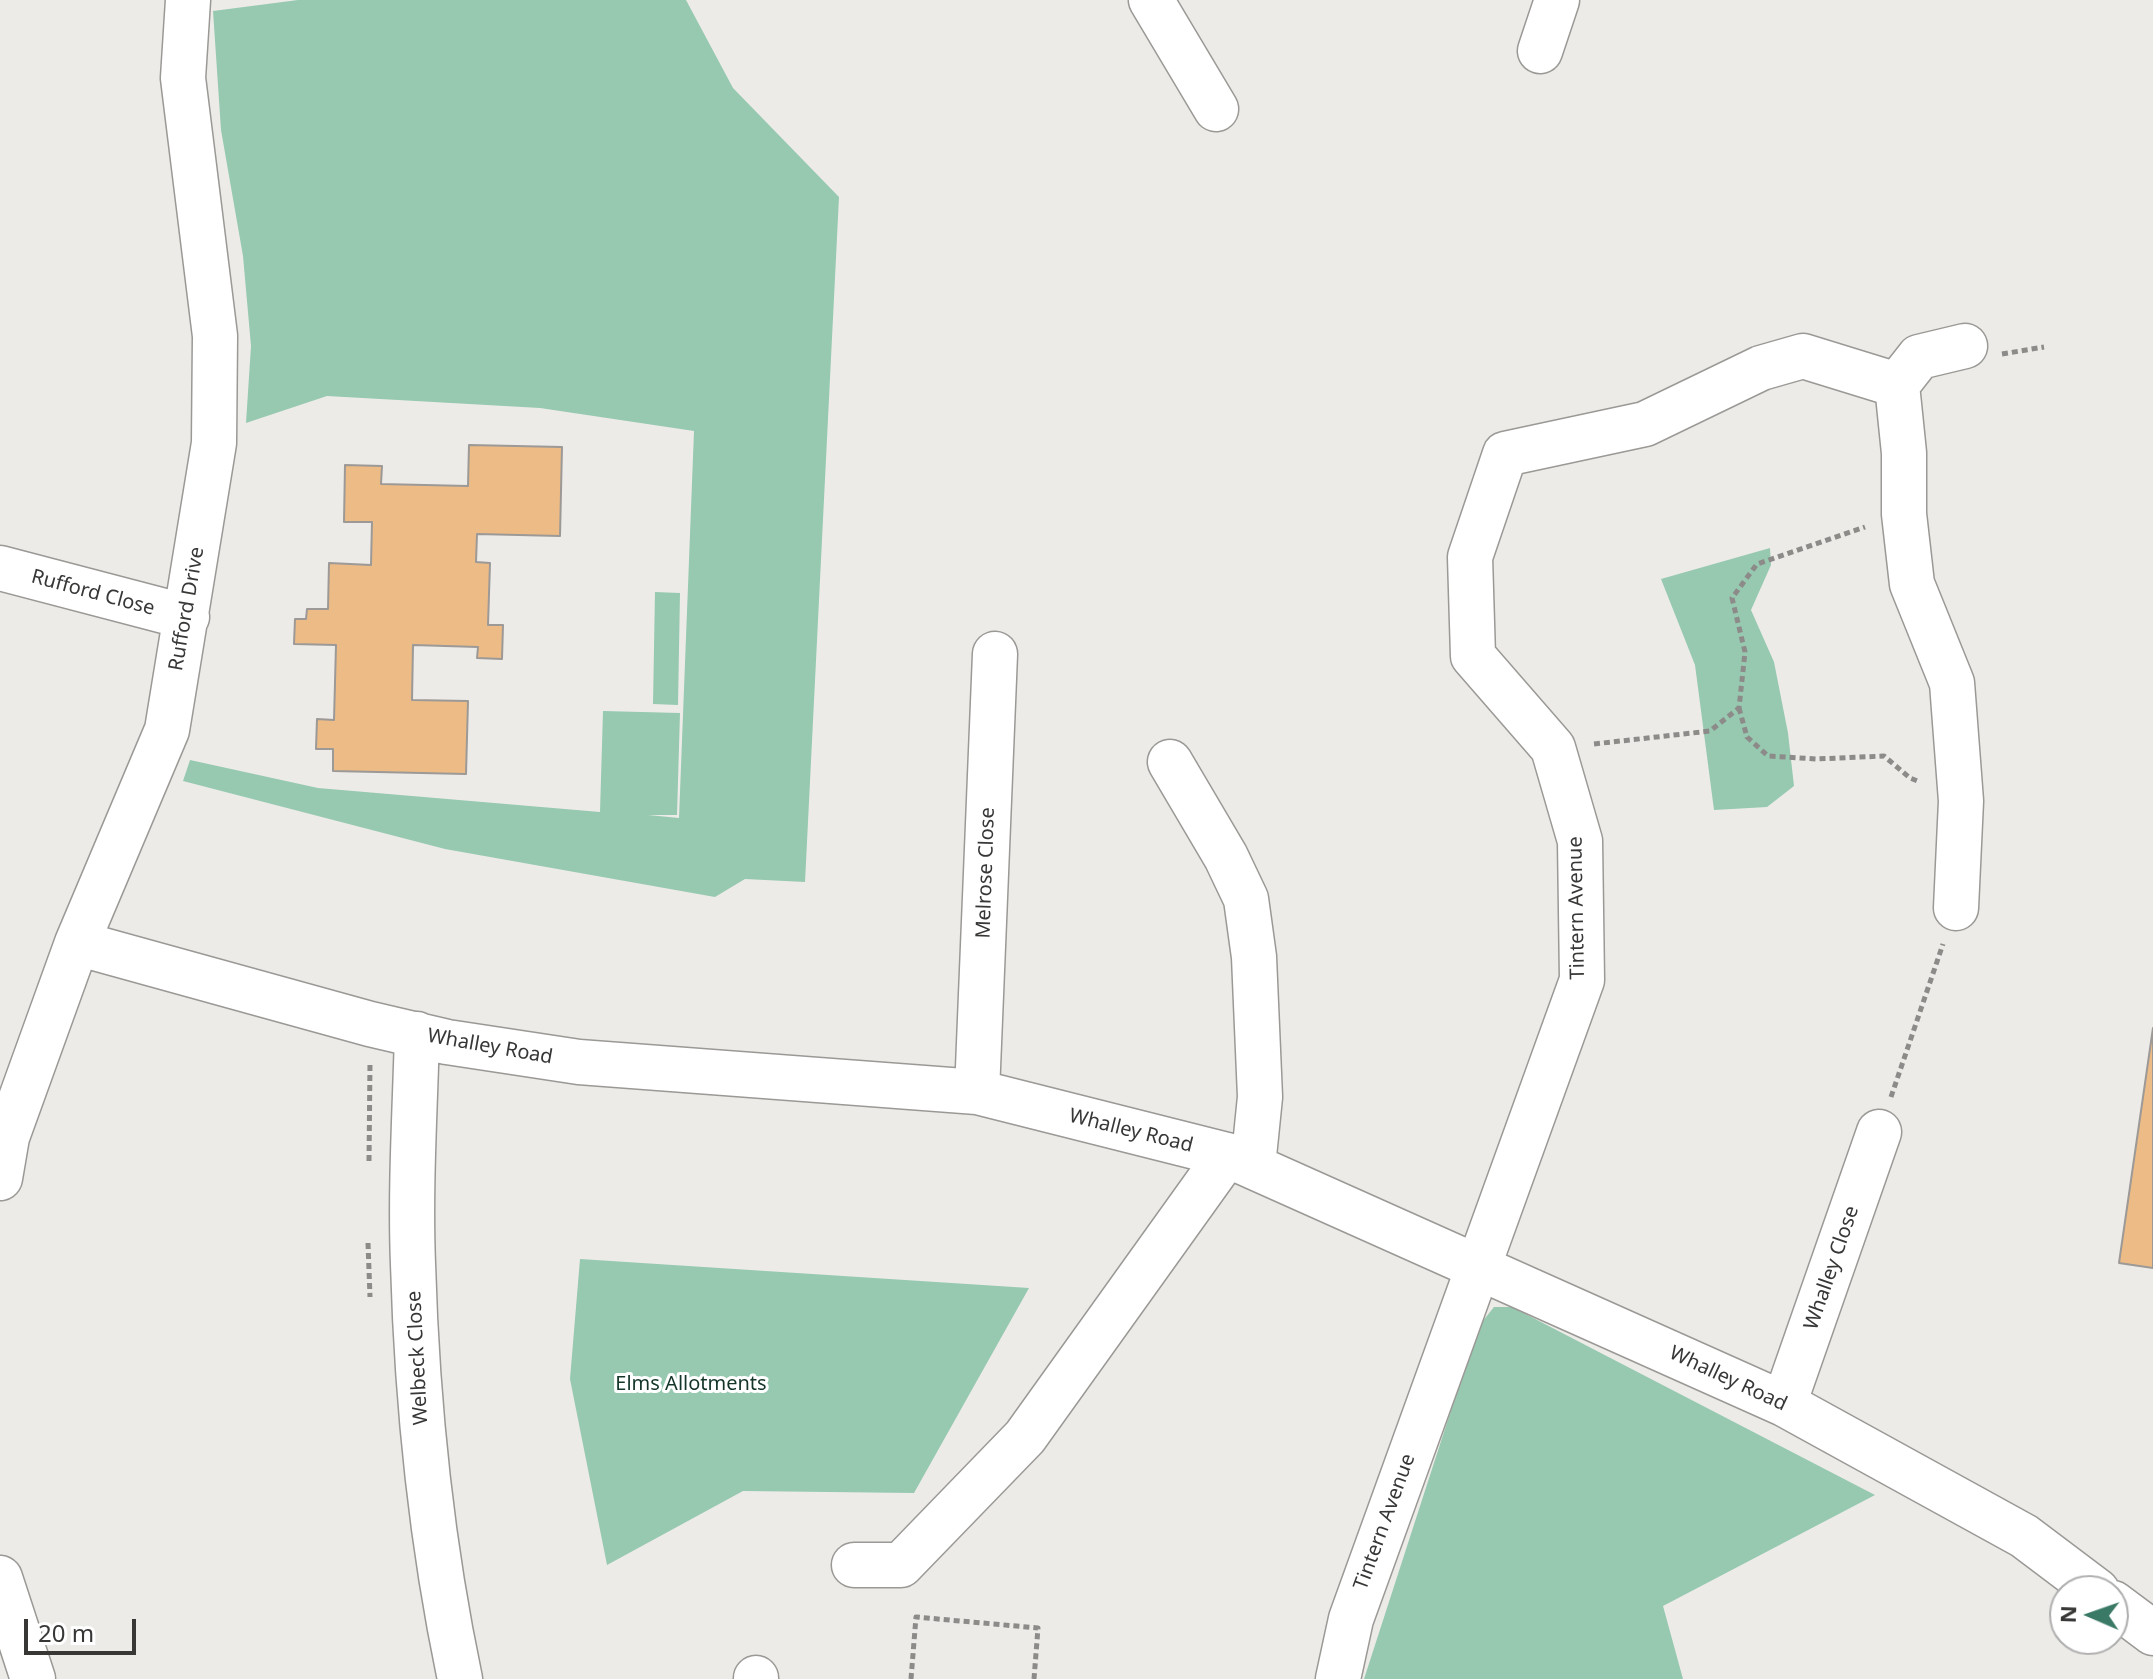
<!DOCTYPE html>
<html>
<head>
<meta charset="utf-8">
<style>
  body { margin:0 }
  #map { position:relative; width:2153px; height:1679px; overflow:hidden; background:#edebe8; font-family:"Noto Sans",sans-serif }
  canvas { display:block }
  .north { position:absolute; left:2049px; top:1575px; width:80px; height:80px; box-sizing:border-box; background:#fff; border:2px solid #afafaf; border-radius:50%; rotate:272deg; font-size:22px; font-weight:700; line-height:32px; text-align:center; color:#383736 }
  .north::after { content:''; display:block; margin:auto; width:28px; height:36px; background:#3a7966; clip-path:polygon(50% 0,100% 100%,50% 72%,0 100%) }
  .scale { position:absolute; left:24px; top:1619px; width:112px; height:36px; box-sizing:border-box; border:4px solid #383736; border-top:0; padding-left:10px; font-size:24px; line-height:28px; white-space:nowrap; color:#383736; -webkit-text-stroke:6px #fff; paint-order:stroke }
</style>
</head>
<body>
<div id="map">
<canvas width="2153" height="1679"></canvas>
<div class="north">N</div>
<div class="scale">20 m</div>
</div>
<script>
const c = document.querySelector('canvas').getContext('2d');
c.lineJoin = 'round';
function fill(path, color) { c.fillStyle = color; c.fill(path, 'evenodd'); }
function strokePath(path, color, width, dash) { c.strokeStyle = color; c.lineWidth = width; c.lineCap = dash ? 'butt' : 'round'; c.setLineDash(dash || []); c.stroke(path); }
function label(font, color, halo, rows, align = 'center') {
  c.font = font + ' "Noto Sans",sans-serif'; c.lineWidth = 6; c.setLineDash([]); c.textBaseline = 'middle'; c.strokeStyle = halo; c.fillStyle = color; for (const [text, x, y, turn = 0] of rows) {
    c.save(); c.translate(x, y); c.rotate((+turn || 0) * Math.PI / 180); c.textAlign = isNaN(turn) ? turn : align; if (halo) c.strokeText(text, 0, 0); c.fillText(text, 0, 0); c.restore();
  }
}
const green = new Path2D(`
  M298,0H686L733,88L839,197L805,882L745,879L715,897L445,849L183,781L190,760L318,788L600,812L603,711L680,713L677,815H648L679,818L694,431L540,408L327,396L246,423L251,346L243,256L221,130L213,11Z
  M1770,548L1771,565L1751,610L1774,662L1788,733L1794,786L1767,807L1714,810L1695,665L1661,579Z
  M655,592L680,593L678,705L653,704Z
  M580,1259L1029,1288L914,1493L743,1491L607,1565L570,1379Z
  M1494,1307H1512L1875,1495L1663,1606L1683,1679H1364L1478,1327Z`);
const building = new Path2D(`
  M469,445L562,447L560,536L477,534L476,562L490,563L488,625H503L502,659L477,658L478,647L413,645L412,700L468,701L466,774L333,771V749H316L317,719L334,720L336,645L294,644L295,619H306L307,609H328L329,563L371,565L372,522H344L345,465L382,466L381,484L468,486Z
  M2153,1028V1268L2119,1263Z`);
const path = new Path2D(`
  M2002,354L2044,347
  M1739,708L1747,737L1768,756L1816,759L1884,756L1910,778L1920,782
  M1594,744L1710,731L1739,708L1745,652L1732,598L1757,564L1865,527
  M1891,1097L1943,944
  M369,1161L370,1063
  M368,1243L370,1297
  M911,1679L916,1617L1038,1628L1034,1679`);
const minor = new Path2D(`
  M1151,0L1216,109
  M1540,51L1557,0
  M1897,385L1904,453V514L1912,584L1952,683L1961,801L1956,908
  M0,568L187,617
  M1170,762L1226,857L1246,899L1254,957L1260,1097L1253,1166
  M77,943L370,1024L447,1042L579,1062L977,1092L1227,1155L1784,1404L2024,1536L2097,1591
  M417,1034C415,1110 410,1188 413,1264C417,1404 431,1542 460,1679
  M977,1092L995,654
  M0,1178L7,1137L77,943L167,730L214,443L215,336L183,78L188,0
  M1784,1404L1879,1132
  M854,1565H901L1025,1437L1227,1155
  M0,1578L33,1679
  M2113,1603L2153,1633
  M756,1679V1678
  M1338,1679L1351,1619L1582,980L1580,841L1553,748L1473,656L1470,557L1505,454L1645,424L1761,368L1803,356L1897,385L1919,357L1965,346`);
const streetNames = [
  ["Rufford Close",93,593,15],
  ["Rufford Drive",187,609,-80],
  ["Melrose Close",986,873,-88],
  ["Tintern Avenue",1577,908,-91],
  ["Whalley Road",490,1047,10],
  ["Whalley Road",1131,1131,14],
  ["Whalley Close",1832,1268,-71],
  ["Welbeck Close",418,1358,-93],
  ["Whalley Road",1728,1379,25],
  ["Tintern Avenue",1385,1522,-70]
];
const parkNames = [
  ["Elms Allotments",691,1384]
];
fill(green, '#96c9b0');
fill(building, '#edbc86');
strokePath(building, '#9c9997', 2);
strokePath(minor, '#9b9996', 47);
strokePath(path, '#8d8b89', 5, [6, 4]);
strokePath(minor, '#fff', 44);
label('20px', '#383736', '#fff', streetNames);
label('20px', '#143628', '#fff', parkNames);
</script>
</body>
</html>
